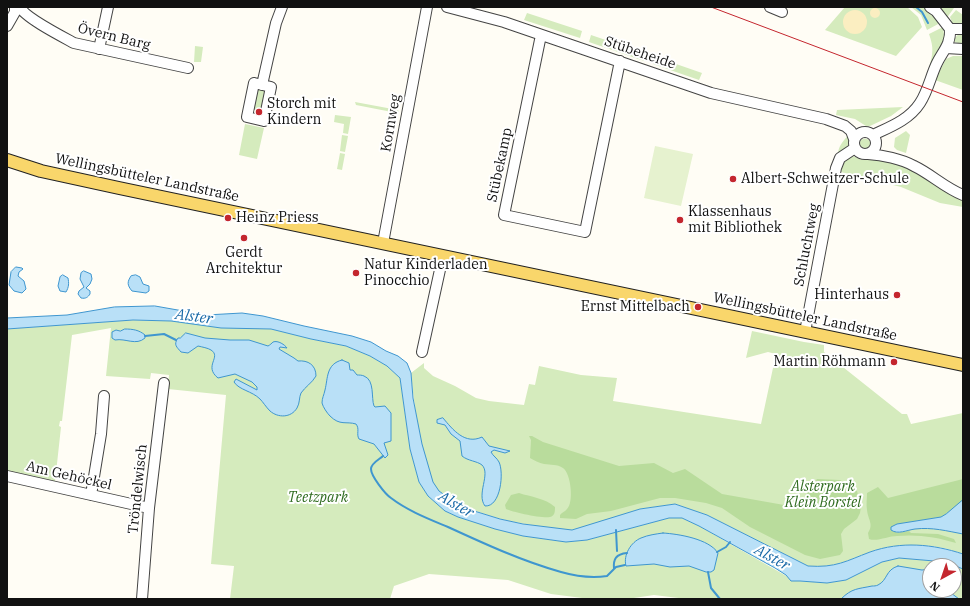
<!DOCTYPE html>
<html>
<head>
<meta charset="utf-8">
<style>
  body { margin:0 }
  #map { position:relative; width:970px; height:606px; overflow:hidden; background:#fffdf5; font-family:"IBM Plex Serif",serif }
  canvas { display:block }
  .frame { position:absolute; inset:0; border:8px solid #111; pointer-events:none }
  .north { position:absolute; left:922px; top:558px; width:40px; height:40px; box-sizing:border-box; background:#fff; border:1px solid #a0a0a0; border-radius:50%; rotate:220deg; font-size:11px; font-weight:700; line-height:16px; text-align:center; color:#111 }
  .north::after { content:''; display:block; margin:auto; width:14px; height:18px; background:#c4262e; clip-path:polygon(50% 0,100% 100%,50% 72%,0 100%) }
</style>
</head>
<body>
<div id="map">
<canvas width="970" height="606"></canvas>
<div class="frame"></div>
<div class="north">N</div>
</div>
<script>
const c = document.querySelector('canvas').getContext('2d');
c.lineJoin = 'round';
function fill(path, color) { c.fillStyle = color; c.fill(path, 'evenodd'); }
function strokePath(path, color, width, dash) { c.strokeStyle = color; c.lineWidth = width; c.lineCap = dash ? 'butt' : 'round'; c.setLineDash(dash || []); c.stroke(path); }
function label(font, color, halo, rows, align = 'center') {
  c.font = font + ' "IBM Plex Serif",serif'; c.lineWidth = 4; c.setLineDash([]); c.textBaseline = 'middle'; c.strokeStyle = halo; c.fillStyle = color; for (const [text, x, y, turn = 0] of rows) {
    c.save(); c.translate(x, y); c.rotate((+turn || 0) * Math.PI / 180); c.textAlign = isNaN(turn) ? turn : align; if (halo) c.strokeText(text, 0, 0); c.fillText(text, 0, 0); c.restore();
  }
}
const green = new Path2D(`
  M845,7H907L918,17L922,27L896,56L825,30Z
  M911,7H923L940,23L927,30L921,15Z
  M934,7H952L954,8L946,19Z
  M956,10L963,15V25H953L950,17Z
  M527,13L582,31L580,38L524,20Z
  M943,27C947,48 938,51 929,68C933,54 934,48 929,34Z
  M963,33V44L954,42C955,37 957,34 963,33Z
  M591,35L647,54L644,61L589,42Z
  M195,46L203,47L201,62H194Z
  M953,56H963V90L935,80L946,59Z
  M656,57L702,73L699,80L653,64Z
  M255,88L267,90L261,116L250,114Z
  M355,102L398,110L399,112L397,113L356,105Z
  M903,107L891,116L870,126H866L855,119L836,115L837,110Z
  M335,115L351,117L348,134L343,133L344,124L334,122Z
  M245,124L264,128L257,159L239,155Z
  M906,131L910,135L906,153L897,150L894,147L895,138Z
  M342,135L348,136L345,152L340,151Z
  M848,135L851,141L849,145L838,155C838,146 843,142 848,135Z
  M859.5 144a5.5 5.5 0 1 1 11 0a5.5 5.5 0 1 1-11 0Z
  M340,153L345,154L342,170L337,169Z
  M853,156L862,160L873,157L903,164L963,198V207L940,203L901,187L841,172L843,161Z
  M133,320L171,321L271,329L311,339L346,346L370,356L387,366L400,378L410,449L419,482L428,496L445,511L458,517L495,529L523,536L566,542L587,540L669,518H682L699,526L795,581H800L827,583L846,580L882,562L899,558L946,562L963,569V599H687L654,595L627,599H590L551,594L508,580L429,574L394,586L390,599H230L234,566L211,564L226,395L168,389L169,375L151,373L150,379L106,376L111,328L72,335L62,421H60L59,426L61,427L55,482L7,471V329ZM930,566H954V590H930Z
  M752,331L804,342L824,345V352L902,414H907L911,424L963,413V554C956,552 949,549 943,548C919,543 892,544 870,552C846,561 836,568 808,566L707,515L675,504L640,509L598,523L572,530H565C528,525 492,520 459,504C452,501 443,496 438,491C423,473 413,398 411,373L424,363V368L433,376L455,386L476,398L489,401L524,405L529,384L535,385L539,366L581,375L617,378L613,401L761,424L776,354L768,352L746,358Z`);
const forest = new Path2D(`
  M529,436H532L543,442L619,466L654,463L673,473L685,469L722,494L801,508L809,489L817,479L840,480L849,485L857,491L861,507L860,513L857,519L844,529L841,534L843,551L840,555L820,559L805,555L750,527L722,508L706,503L675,498H660L611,511L587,514L576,519L560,518V515C562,512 565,512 567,509C574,503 571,473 563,468C557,464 551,465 544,464C539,463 534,460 530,458L531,440Z
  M963,479V500L946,514L941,517L897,524L891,527L897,533L909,531L911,533L938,534L954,539L956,543C937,537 917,534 897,536C888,536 877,542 869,539L868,533C874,524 868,520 867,510C866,504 867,499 867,493L878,487L888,498Z
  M519,493C531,497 545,498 555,507C555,511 555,516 550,517C544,519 512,512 506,509L505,505L511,495Z`);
const sand = new Path2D(`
  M870 13a5 5 0 1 1 10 0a5 5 0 1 1-10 0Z
  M843 22a12 12 0 1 1 24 0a12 12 0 1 1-24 0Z`);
const pitch = new Path2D(`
  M655,146L693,154L681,206L644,198Z`);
const water = new Path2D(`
  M16,267L22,268L23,269L19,272L18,276L24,281L26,289L22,293L14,291L9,285L11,272Z
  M84,271L91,274L92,279L90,284L86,288L90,291V294C88,297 86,299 81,298L78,294L79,291L84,287L80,279L81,273Z
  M63,275L68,278C69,283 69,287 66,292L60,291L58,286L60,277Z
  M136,275L140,277L143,284L149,286V291L146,293L132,291C127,285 127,282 131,276Z
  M155,306L206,315L242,313L263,316L304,326L352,336L371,342L386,351L398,356L407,363L411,373L413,398L422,444L433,482L439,491L453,501L471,510L500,519L523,524L572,530L640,509L675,504L707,515L808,566C836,568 846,561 870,552C901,541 933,544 963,554V569L946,562L899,558L882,562L846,580L827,583L800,581H791L786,575L775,568L699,526L682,518H669L587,540L566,542L523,536L495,529L458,517L445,511L428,496L419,482L410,449L400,378L387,366L370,356L346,346L311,339L271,329L221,328L171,321L133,320L7,329V318L67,315L114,307Z
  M125,329C133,329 139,330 145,335V338C136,346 126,338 115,340L112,338V332L116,330L120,331Z
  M186,333L205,338L230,340H249L268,346C270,345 272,343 273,342C278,340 285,345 287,348L280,347L279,349L294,358L298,361C308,360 316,365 316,376C312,383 305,387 301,393C299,397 300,403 297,408C291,418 278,418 270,411C266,407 263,402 260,399C252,391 239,390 234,382L236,379L257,390V387L252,382L235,374L218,378C203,366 222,357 211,350C208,348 202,347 198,346L188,353L181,352C177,347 173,345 178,338H180Z
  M342,360L349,363L350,370H353L357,375C359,375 362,375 364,376C375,380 371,398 374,406L375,407L385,406L391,413V441L384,443L388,455L385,458L374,444L359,439C356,434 360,429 356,424C346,421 340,426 330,416C327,413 323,407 322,403C322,398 324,395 325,390C328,378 326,364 342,360Z
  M443,418C453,430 465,445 482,437L489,446L510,451L505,453L494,450L491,452C493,456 497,458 499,462C504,472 501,507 485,506C476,494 491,474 482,465C477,461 468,461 462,456L460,441L451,434L445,425L437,423V420Z
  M963,500V534C947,531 932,527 915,529C907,530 898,535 891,530V527L897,524L941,517L946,514Z
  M663,533C679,534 709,539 718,553L714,570L711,572H706L689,566L670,567L654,564L626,566C623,555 631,542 641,538C648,535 656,534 663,533Z
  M898,566L922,570L930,569V590H947L959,599H841C852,588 858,589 872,586C874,586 876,586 878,585C888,580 885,570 898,566Z`);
const stream = new Path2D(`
  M916,7L922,12L928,23
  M145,336L164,334L176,340
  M383,456C380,459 371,463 371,469C371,476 385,494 391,498C408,511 429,519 448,527C485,544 522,561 561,572C575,576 593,578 607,576L616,567L625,565
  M616,530L617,551
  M717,552L726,547L730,542
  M614,569C613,559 616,554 627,553
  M708,572L711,588L720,599`);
const minor = new Path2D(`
  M20,7C24,17 63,37 74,43L188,68
  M447,7L504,22L711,93L826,119L845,126L851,131L854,139
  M770,7L782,12
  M7,26L15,12V7
  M950,29H963
  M541,35L504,215L585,232L620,61
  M946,48L963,49
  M99,49L108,7
  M254,83L271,87L264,121L247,117Z
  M262,85L276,23L282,7
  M854 143a11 11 0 1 1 22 0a11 11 0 1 1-22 0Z
  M873,135C890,127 909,120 920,103C928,91 931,75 937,63C943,51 951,44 950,29L936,11L930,7
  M868,154C882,155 902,159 914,166C931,174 945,188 963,195
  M383,243L427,7
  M805,332L836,168L840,158L855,148
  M422,352L443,256
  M7,476L149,508
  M91,495L101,434L104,396
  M142,599L149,508L164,383`);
const major = new Path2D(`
  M7,160L41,171L119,188L963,365`);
const tram = new Path2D(`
  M711,7L963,102`);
const markers = [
  [259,112,4,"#c4262e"],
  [733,179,4,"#c4262e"],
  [228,218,4,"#c4262e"],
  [680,220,4,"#c4262e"],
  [244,238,4,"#c4262e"],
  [356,273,4,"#c4262e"],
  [897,295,4,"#c4262e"],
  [698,307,4,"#c4262e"],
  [894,362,4,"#c4262e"]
];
const streetNames = [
  ["Övern Barg",114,37,14],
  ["Stübeheide",640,53,19],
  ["Kornweg",391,123,-80],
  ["Stübekamp",500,165,-78],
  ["Wellingsbütteler Landstraße",147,178,12],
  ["Schluchtweg",807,245,-79],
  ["Wellingsbütteler Landstraße",805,317,12],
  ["Am Gehöckel",69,476,13],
  ["Tröndelwisch",138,489,-84]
];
const poiNames = [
  ["Storch mit",267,104],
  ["Kindern",267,120],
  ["Albert-Schweitzer-Schule",741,179],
  ["Klassenhaus",688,212],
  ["mit Bibliothek",688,228],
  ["Heinz Priess",236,218],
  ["Gerdt",244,253,"center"],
  ["Architektur",244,269,"center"],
  ["Natur Kinderladen",364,265],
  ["Pinocchio",364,281],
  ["Hinterhaus",889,295,"right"],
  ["Ernst Mittelbach",690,307,"right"],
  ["Martin Röhmann",886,362,"right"]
];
const parkNames = [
  ["Alsterpark",823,487],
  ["Klein Borstel",823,503],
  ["Teetzpark",318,498]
];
const waterNames = [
  ["Alster",194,317,8],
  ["Alster",456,505,30],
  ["Alster",772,558,29]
];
fill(green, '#d5ebbd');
fill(forest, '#b9dc9c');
fill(sand, '#fbeec1');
fill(pitch, '#e6f2cf');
fill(water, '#b9e0f7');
strokePath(water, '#3f96cf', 1);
strokePath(stream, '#3f96cf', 2);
strokePath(minor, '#444', 12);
strokePath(major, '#222', 14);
strokePath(minor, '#fff', 10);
strokePath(major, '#f9d66b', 12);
strokePath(tram, '#c4262e', 1);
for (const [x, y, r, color] of markers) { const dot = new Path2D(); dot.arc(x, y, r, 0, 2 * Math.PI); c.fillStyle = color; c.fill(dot); strokePath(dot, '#fff', 1.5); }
label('14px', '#111', '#fff', streetNames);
label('14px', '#111', '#fff', poiNames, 'left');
label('italic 14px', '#2f6b1f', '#fff', parkNames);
label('italic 15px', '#1768a6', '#fff', waterNames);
</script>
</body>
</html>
